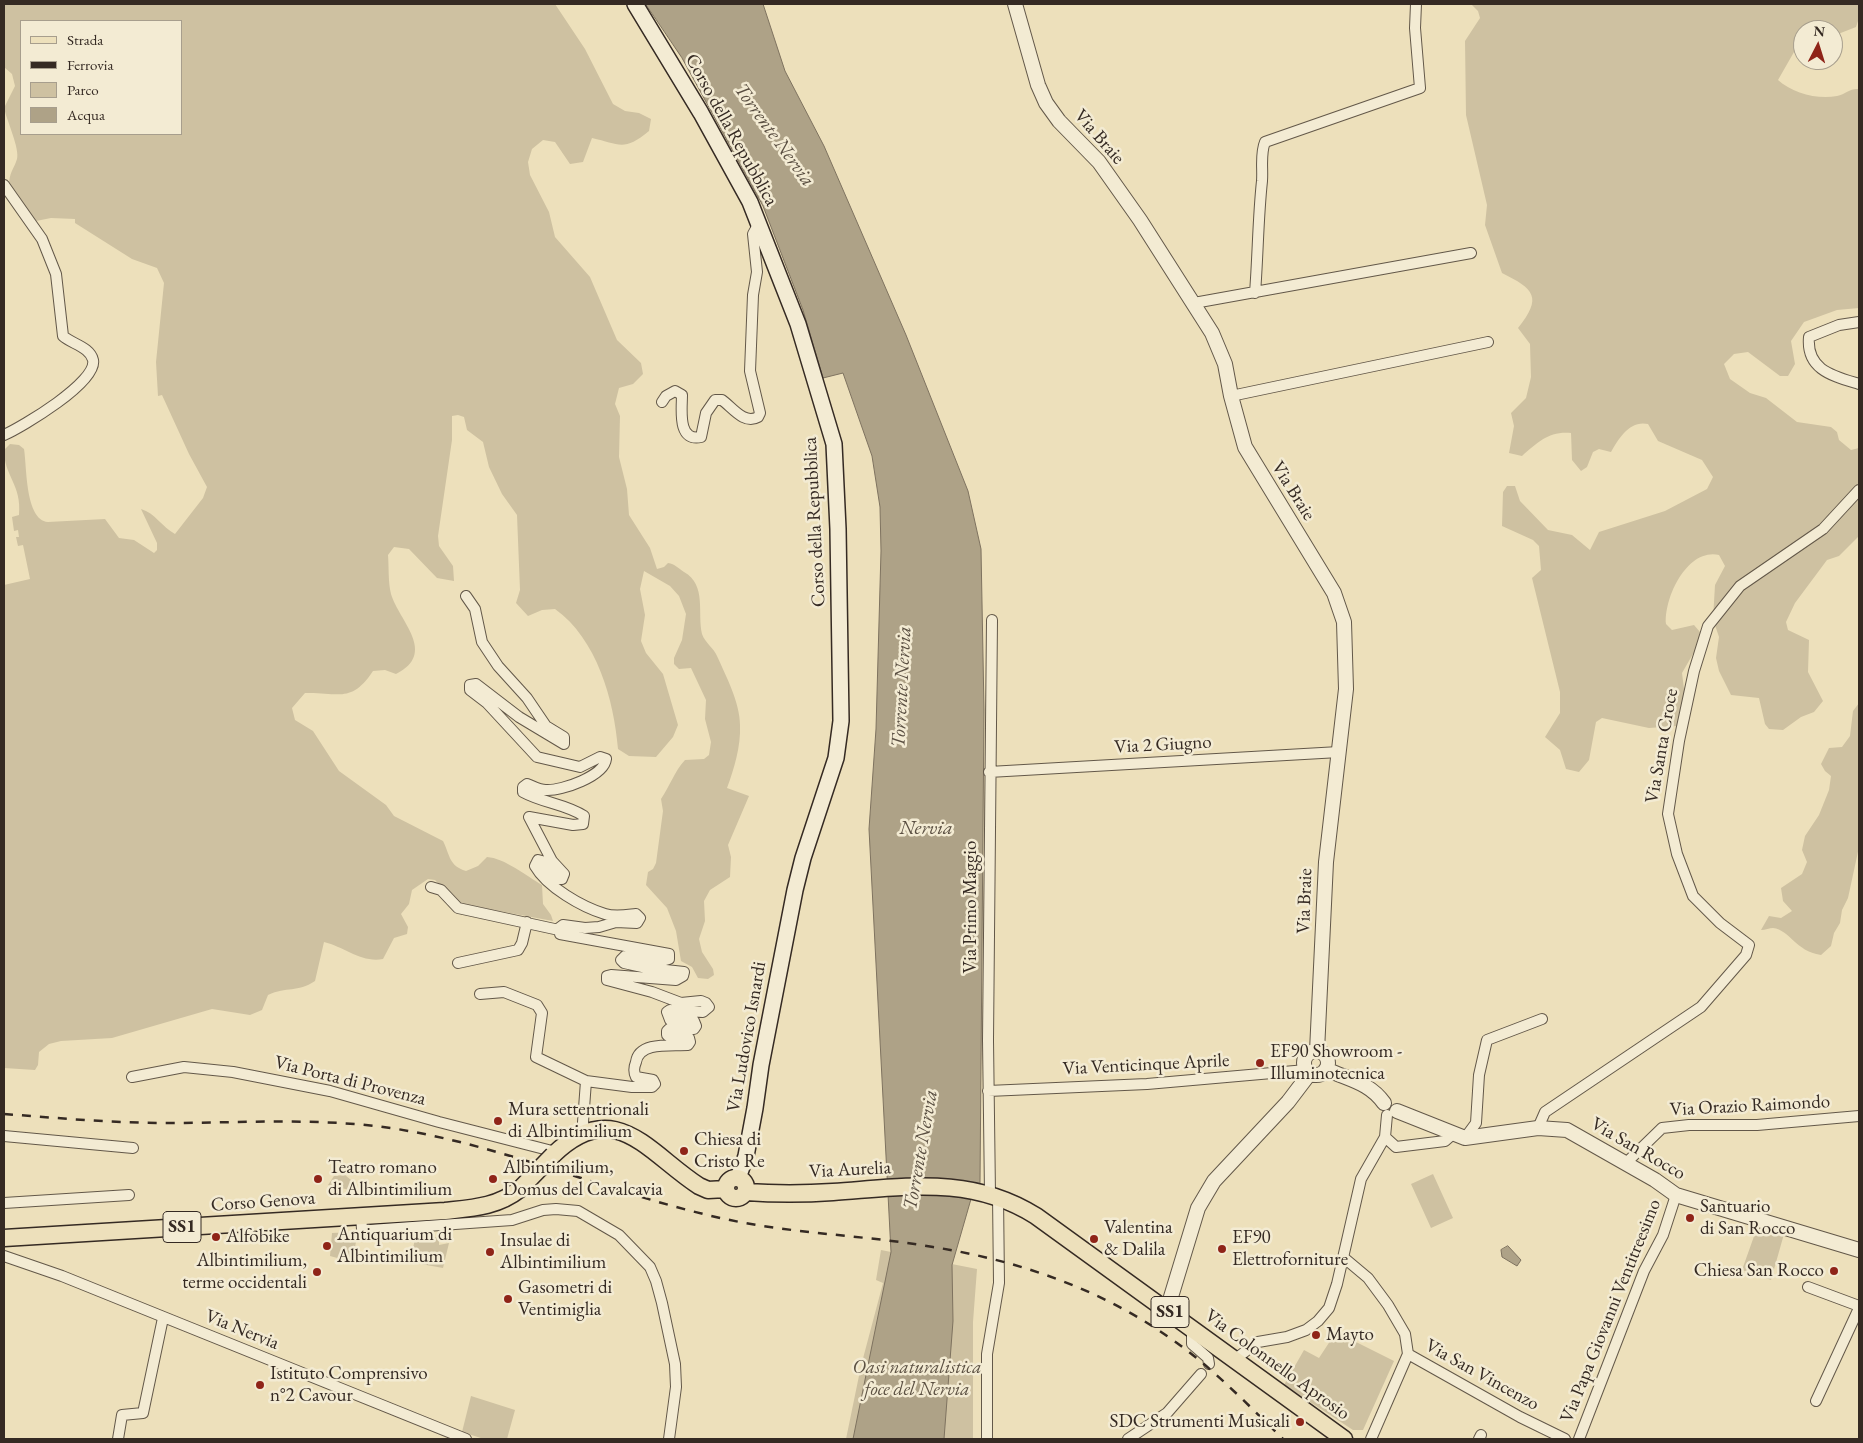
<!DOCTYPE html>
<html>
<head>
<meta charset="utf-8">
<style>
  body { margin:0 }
  #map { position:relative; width:1863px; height:1443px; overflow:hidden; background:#ede0bb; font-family:"EB Garamond",serif }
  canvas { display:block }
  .frame { position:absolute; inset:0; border:5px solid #352a23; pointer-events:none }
  .legend { position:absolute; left:20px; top:20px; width:162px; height:115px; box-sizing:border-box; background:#f3ebd3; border:1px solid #a79e8d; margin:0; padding:6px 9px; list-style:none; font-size:15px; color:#352a23 }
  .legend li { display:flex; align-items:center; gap:10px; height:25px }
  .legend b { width:25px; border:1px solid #a79e8d }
  .north { position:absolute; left:1793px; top:20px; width:50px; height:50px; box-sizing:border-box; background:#f3ebd3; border:1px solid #a79e8d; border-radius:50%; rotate:5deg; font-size:14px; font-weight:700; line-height:20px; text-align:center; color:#352a23 }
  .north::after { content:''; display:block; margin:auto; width:18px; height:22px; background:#8f2418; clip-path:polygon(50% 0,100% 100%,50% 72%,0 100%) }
</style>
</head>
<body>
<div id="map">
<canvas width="1863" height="1443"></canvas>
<div class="frame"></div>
<ul class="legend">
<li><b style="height:6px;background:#ede0bb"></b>Strada</li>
<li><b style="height:6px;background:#352a23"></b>Ferrovia</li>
<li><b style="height:14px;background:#cec1a1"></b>Parco</li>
<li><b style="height:14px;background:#aea287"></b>Acqua</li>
</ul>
<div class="north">N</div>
</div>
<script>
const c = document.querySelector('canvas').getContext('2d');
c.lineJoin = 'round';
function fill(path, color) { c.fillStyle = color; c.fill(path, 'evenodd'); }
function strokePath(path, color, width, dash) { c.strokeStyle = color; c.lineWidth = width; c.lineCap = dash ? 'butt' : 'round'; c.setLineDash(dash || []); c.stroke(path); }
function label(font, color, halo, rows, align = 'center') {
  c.font = font + ' "EB Garamond",serif'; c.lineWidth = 5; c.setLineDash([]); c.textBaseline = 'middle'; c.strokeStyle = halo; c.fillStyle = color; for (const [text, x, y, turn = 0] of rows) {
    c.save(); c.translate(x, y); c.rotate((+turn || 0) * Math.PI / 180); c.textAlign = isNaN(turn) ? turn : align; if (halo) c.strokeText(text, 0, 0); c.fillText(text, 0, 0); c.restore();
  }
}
const green = new Path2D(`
  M4,4H555L585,49L613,104L625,111L639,113L651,119L649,131C624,152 619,144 592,138L583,162L570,164L555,142L543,140L532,149L528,162L530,175L549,212L555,237L590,277L617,340L641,363L643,374L633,384L619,388L615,404L620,416L619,457L627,489L629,515L650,548L657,569L664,567L668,563C675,564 678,568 684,572C707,585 697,613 702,634C705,643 714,648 717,656C726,676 740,703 740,725C741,746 734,769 727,788L749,796L728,845L731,857L730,877L710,890L704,901L705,921L699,939L702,952L713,969L714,975L708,979L698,978L692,967L681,961L676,931L667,908L646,885L648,872L653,869L656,863L663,811L661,799C670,786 674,772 685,760L704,759L709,755L711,742L705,719L706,700L691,668L679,669L674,664V658L682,640L686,614L679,596L670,586L644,571L640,589L645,615L641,641L646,653L663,674L678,725L673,737L656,757L629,756L618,749C614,700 597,639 555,609L542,610L528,616L516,603L520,590L517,515L502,494L489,467L483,442L467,430L464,417L458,415L452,416V440L438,536L439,546L453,566L454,581L437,578L409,549L394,547L388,555C389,567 388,582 391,594C399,621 438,653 396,674L385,670L373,671C351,704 339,692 305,693L292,708L295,720L313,731L339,771L386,805L394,816L443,841C450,855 449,866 466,871L478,866L487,857C504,858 527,876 542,885L543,904L551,915L553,921L499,911L466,908L455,901L435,880L428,879L412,890L409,904L401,914L408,927L407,934L394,938L383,959C361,963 345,947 324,942L315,981C297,993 287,986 268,995L262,1010L250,1015L212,1009L112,1038L61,1041L49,1044L39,1052L38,1065L35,1070L4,1068V585L30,579L23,545L18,546L16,537H19L18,530L14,531L12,517L19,515C22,485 4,476 4,450L10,444L19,445L24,449C27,467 25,520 48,522L105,519L119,538L134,540L154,553L157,550V543L141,509C155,513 162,527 175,534L203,498L207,487L189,454L162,395L158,396L156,362L164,283L157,268L132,259L75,223V219L51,218L36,221L9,182C11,169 14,169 17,159C20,149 7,121 4,108L15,86L12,74L4,67ZM21,21H181V134H21Z
  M1471,4H1859V18L1856,27L1833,36V30H1803V48L1794,52L1778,80C1792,93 1818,100 1837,96C1846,94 1850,88 1859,89V308L1837,310L1804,322L1791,341L1795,364L1788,376H1780L1748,352L1734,354L1724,364L1730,379L1750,393L1766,398L1797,422L1831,427L1837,432L1839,440L1851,450L1859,448V536L1839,556L1827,560L1795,603L1786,622L1788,630L1809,640L1808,672L1823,701L1814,712L1801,717L1783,730L1769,729L1765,724L1759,698L1731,695L1719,671L1716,658L1719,637L1713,619L1715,585L1725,566L1719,555C1687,548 1664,598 1666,624L1672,630L1694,625L1700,632L1697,647L1682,673L1685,697L1677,726L1649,728L1602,718L1596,722L1589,760L1579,772L1566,769L1560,750L1545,737L1560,713V692L1532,578L1541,570L1539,546L1533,540L1502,526L1503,492L1507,486H1515L1520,501L1548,530L1572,535L1590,550L1599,532L1665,511L1707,489L1713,477L1702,460L1658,441L1648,424C1630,420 1619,438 1611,452L1599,449L1593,452L1587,467L1581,471L1572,460L1571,433C1549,431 1538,442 1522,456L1509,453L1514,426L1511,413L1526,398L1531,377L1530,344L1518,328C1543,297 1534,289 1502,273L1485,225L1487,205L1466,115L1465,41L1480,18L1478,11Z
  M1859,703V847L1848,898L1842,910L1840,923L1834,933L1831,946L1821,955C1795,951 1790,930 1773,928C1770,928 1765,930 1761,930L1769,916L1781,918L1792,911L1783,901L1781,888L1802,874L1807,862L1802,850L1805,836L1819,815L1829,790L1831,776L1825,771L1821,764L1829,748L1842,747L1850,736L1853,711Z
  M1433,1174L1453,1218L1431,1228L1411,1184Z
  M345,1175L351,1180L354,1191L328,1185L334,1176Z
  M1758,1225L1784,1234L1771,1280L1742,1270Z
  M354,1232L357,1237L352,1262L330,1256L332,1233Z
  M439,1237V1245L449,1243L443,1268L410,1262L415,1239Z
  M881,1250L977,1269L973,1322V1439H846L861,1366L883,1283L876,1280Z
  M1336,1332L1394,1361L1363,1430H1353L1284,1385L1304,1350L1319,1358Z
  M471,1396L515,1410L507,1439H484L462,1432Z`);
const water = new Path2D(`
  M646,4H763L785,71L824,146L906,335L968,491L981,549L984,710L980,1183L971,1199L952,1265L953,1321L944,1439H853L891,1252L869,829L876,729L881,551L880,507L872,456L843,373L823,378L803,310L763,206L682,58Z
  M1508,1246L1521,1260L1517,1266L1502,1257L1501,1250Z`);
const minor = new Path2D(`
  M4,185L42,239L56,274L63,336C72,344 90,347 93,360C98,382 22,427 4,435
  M1255,293C1258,255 1258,218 1262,181C1263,168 1260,154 1265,142L1420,88L1415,28L1416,4
  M1194,303L1471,253
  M1859,322L1839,325L1809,337C1806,370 1833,376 1859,384
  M1231,396L1488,342
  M662,402L666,396L675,391L682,395C682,409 677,442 701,437L706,413L715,400H722C732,407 744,425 758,417L760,413L750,371L753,295L757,272L753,234L759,223
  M466,596L475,609L482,642L498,666L527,698L546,726L564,737V744L519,717L476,684L470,685V690L487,703L537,757L580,767L600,757L606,759C604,776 562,791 546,790C539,790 533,786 527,784L523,787V792C543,803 566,804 584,816L583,824L573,825L529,817
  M989,772L1339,752
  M529,817L552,861L564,874L562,879H558L542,861L538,860L535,866C547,887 582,907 605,914C615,917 626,915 636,914L640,918L637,923L616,922L599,927L585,928L563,925L559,928L560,934L669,954V959L662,961L625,956L621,960L624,963L647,968L684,972L683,976L676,980L611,975L607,976V980L652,992L681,1003L701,1001L706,1003L709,1007L703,1012L670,1010L667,1012L670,1020L694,1021L696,1026L694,1029H669L667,1031V1035L670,1037L689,1038L690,1042L688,1045C672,1046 639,1041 636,1062C634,1067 633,1071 636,1077L653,1080L655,1084L652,1087H632L586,1081L583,1122L585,1133
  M431,887L441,890L458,908L559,930
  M458,963L518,950L522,943L527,922
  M480,994L504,992L537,1005L542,1013L536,1057L586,1081
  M132,1077L184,1067L233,1072L330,1091L439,1122L556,1152
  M988,1091L1147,1084L1306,1070
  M1538,1128L1545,1112L1701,1007L1746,955L1749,945L1720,923L1693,896L1677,854L1668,814L1679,741L1694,671L1708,626L1740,586L1823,529L1859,490
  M4,1136L133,1148
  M1385,1137L1396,1147L1445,1141L1453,1134
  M1465,1138L1476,1123L1479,1075L1487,1040L1542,1019
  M1626,1163L1662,1128L1689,1125H1757L1859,1116
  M990,1194L988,1040L992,620
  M4,1203L129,1195
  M361,1217L362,1229L370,1230L512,1220L543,1210L556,1209L578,1211L619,1235L650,1267L656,1281L662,1303L675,1364L676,1387L669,1439
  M4,1256L62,1276L466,1439
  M1343,1257L1368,1278L1388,1305L1405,1334L1408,1354L1371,1439
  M1808,1287L1859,1306
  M1192,1329V1344L1208,1358L1209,1364
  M1408,1354L1520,1417L1565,1439
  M1234,1360L1258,1342L1287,1337L1306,1330L1318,1321L1329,1308L1337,1284L1361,1179L1385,1137L1387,1115
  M1816,1401L1859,1308
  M118,1439L122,1415L143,1413L163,1318
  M987,1439V1354L999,1283L998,1196
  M1128,1439L1167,1413L1201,1374
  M1479,1439L1481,1435
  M1579,1439L1644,1271L1663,1235L1676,1195`);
const tertiary = new Path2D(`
  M1015,4L1038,85L1046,103L1059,121L1099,162L1140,220L1212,333L1225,364L1231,396L1245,447L1334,593L1344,622L1346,689L1326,862L1317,1051
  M1304 1063a12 12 0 1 1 24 0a12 12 0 1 1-24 0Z
  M1326,1069C1349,1080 1369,1082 1384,1103
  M1397,1111L1465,1138L1538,1128L1567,1130L1655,1180L1676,1195L1859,1250
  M1167,1310L1198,1208L1214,1181L1288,1102L1310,1073`);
const secondary = new Path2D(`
  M635,4L701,113L750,202L798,324L834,444L838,529L841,721L836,758L803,858L795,890L761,1065L755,1108L746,1156L738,1178`);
const primary = new Path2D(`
  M553,1155C615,1095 648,1153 699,1186L708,1190L726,1189
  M726 1188a10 10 0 1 1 20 0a10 10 0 1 1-20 0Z
  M746,1192C775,1194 804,1194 833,1192C906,1187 971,1175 1036,1216L1344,1439
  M4,1238L445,1211C473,1208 497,1207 520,1189`);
const rail = new Path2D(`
  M4,1114C58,1118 112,1123 167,1123C244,1123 320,1117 397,1129C509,1147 614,1195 725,1219C794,1234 864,1235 933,1247C1016,1260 1098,1288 1167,1336C1210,1365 1246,1403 1283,1439`);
const primaryBridge = new Path2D(`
  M520,1189L553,1155`);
const markers = [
  [1260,1063,5,"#8f2418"],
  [498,1121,5,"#8f2418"],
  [684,1151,5,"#8f2418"],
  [318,1179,5,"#8f2418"],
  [493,1179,5,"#8f2418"],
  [1690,1218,5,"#8f2418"],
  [216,1237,5,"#8f2418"],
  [1094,1239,5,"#8f2418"],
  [327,1246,5,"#8f2418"],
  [1222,1249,5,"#8f2418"],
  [490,1252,5,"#8f2418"],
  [1834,1271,5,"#8f2418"],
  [317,1272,5,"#8f2418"],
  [508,1299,5,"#8f2418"],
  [1316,1335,5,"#8f2418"],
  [260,1385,5,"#8f2418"],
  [1300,1422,5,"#8f2418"]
];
const shields = [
  [182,1227,38],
  [1170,1312,38]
];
const shieldNames = [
  ["SS1",182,1227],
  ["SS1",1170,1312]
];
const streetNames = [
  ["Corso della Repubblica",731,130,61],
  ["Via Braie",1099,137,49],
  ["Via Braie",1293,491,58],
  ["Corso della Repubblica",815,522,-93],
  ["Via 2 Giugno",1163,745,-3],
  ["Via Santa Croce",1662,746,-80],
  ["Via Braie",1305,901,-88],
  ["Via Primo Maggio",971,907,-90],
  ["Via Ludovico Isnardi",747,1037,-80],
  ["Via Venticinque Aprile",1146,1065,-3],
  ["Via Porta di Provenza",350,1081,14],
  ["Via Orazio Raimondo",1750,1106,-3],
  ["Via San Rocco",1638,1149,30],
  ["Via Aurelia",850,1170,-3],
  ["Corso Genova",263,1202,-4],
  ["Via Papa Giovanni Ventitreesimo",1611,1311,-68],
  ["Via Nervia",242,1330,22],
  ["Via Colonnello Aprosio",1277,1365,36],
  ["Via San Vincenzo",1482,1375,29]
];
const poiNames = [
  ["EF90 Showroom -",1270,1052],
  ["Illuminotecnica",1270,1074],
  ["Mura settentrionali",508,1110],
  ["di Albintimilium",508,1132],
  ["Chiesa di",694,1140],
  ["Cristo Re",694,1162],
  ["Teatro romano",328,1168],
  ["di Albintimilium",328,1190],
  ["Albintimilium,",503,1168],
  ["Domus del Cavalcavia",503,1190],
  ["Santuario",1700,1207],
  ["di San Rocco",1700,1229],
  ["Valentina",1104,1228],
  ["& Dalila",1104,1250],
  ["Antiquarium di",337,1235],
  ["Albintimilium",337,1257],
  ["Alfobike",226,1237],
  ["EF90",1232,1238],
  ["Elettroforniture",1232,1260],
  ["Insulae di",500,1241],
  ["Albintimilium",500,1263],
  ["Albintimilium,",307,1261,"right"],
  ["terme occidentali",307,1283,"right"],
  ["Chiesa San Rocco",1824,1271,"right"],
  ["Gasometri di",518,1288],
  ["Ventimiglia",518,1310],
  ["Mayto",1326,1335],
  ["Istituto Comprensivo",270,1374],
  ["n°2 Cavour",270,1396],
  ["SDC Strumenti Musicali",1290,1422,"right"]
];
const parkNames = [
  ["Oasi naturalistica",917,1368],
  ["foce del Nervia",917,1390]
];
const waterNames = [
  ["Torrente Nervia",774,135,54],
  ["Torrente Nervia",902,687,-87],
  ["Nervia",926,829],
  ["Torrente Nervia",921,1150,-80]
];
fill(green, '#cec1a1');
fill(water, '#aea287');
strokePath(water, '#7e725f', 1);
strokePath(minor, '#635849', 12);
strokePath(tertiary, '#635849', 16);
strokePath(secondary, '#352a23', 18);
strokePath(primary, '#352a23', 19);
strokePath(minor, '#f3ebd3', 10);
strokePath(tertiary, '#f3ebd3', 14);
strokePath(secondary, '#f3ebd3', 15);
strokePath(primary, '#ede0bb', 16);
strokePath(rail, '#352a23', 2.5, [9, 9]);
strokePath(primaryBridge, '#352a23', 19, []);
strokePath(primaryBridge, '#ede0bb', 16);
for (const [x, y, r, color] of markers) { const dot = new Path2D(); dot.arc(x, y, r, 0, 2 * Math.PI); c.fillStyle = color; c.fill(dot); strokePath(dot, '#f3ebd3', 2); }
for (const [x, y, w] of shields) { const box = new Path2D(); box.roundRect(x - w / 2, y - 15.5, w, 31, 4); c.fillStyle = '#f3ebd3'; c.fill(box); strokePath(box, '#352a23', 1); }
label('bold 18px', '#352a23', null, shieldNames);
label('19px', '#352a23', '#f3ebd3', streetNames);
label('19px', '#352a23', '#f3ebd3', poiNames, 'left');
label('italic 19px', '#5b5042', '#f3ebd3', parkNames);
label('italic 20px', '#594e41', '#f3ebd3', waterNames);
</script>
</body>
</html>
